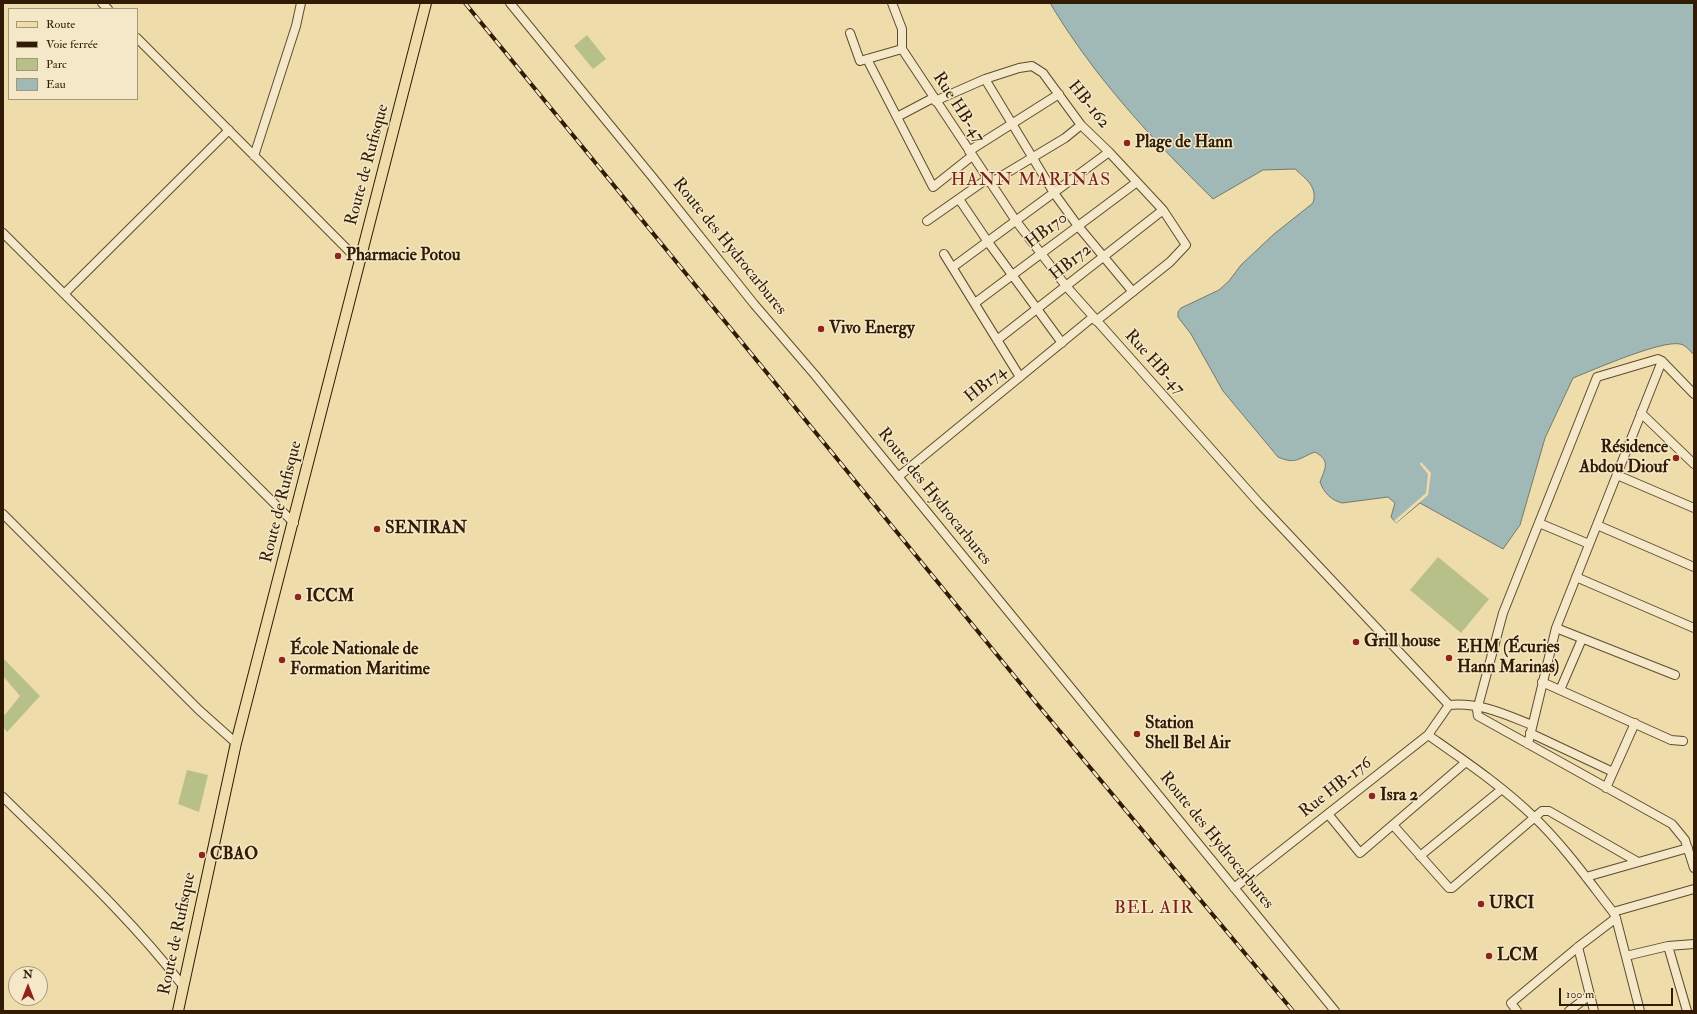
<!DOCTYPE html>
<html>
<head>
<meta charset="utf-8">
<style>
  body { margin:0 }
  #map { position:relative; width:1697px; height:1014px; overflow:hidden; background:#eedcab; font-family:"IM FELL Double Pica",serif }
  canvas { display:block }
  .frame { position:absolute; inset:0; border:4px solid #311b04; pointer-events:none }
  .legend { position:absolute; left:8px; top:8px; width:130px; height:92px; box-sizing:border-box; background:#f4e8c8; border:1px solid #a6967a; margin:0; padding:5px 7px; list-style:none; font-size:12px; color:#311b04 }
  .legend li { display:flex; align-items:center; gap:8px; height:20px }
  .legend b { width:20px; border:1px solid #a6967a }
  .north { position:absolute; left:8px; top:966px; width:40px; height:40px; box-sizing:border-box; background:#f4e8c8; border:1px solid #a6967a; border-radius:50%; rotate:0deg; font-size:11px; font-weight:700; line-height:16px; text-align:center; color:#311b04 }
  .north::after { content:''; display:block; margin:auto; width:14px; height:18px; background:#8f2418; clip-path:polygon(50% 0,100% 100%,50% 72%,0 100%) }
  .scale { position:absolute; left:1559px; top:988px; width:114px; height:18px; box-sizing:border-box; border:2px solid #311b04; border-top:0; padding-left:5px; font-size:12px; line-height:14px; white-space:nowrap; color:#311b04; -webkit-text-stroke:3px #f4e8c8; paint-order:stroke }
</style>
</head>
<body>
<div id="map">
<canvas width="1697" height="1014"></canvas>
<div class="frame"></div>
<ul class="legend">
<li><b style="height:5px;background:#eedcab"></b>Route</li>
<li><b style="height:5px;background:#311b04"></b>Voie ferrée</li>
<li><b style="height:11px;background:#b8c089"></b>Parc</li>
<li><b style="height:11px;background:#a0b8b6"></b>Eau</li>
</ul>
<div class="north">N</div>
<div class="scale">100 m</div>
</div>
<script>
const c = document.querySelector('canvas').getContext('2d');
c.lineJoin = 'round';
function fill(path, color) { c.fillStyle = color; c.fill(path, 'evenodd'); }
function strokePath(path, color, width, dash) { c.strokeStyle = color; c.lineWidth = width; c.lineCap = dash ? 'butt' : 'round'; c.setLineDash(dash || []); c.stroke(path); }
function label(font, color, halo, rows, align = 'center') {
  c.font = font + ' "IM FELL Double Pica",serif'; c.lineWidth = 3; c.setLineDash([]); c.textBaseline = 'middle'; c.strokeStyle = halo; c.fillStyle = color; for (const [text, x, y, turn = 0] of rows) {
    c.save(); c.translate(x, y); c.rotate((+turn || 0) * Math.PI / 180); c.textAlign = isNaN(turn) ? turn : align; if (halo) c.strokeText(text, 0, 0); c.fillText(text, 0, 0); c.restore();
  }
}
const green = new Path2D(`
  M587,35L606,59L593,69L574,46Z
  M1438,557L1489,599L1461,633L1410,590Z
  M3,658L40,696L7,732L3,727V717L20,696L3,676Z
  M187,770L208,775L199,812L178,804Z`);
const water = new Path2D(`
  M1050,3H1694V355C1690,351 1686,345 1680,344C1661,340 1593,370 1573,378L1545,438L1520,525L1503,549L1420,503L1396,523L1391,517L1395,503L1388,497L1342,503C1331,500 1324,493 1320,482C1325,468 1331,461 1315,452C1299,458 1296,465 1278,457L1223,391L1191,334L1178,317V312L1181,308L1219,290L1229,281L1241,265L1274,234L1313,203C1318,187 1306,179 1295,169L1263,170L1213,199C1152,139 1094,77 1050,3Z`);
const pier = new Path2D(`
  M1421,462L1431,473L1428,495L1396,523L1394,521L1426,493L1428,474L1420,464Z`);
const minor = new Path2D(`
  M102,3L108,9
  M510,3L654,179L754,304L815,375L1335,1011
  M892,3L902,29V49L1016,221L1066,286L1259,503L1449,705
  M850,33L860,61L902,49
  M137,38L359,261
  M867,59L933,187L972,156
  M985,79L1054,193L1078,226L1133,292
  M935,101L985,79L1019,68L1032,66L1043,73L1081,125L1109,152L1163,210L1186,245L1170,262L1096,321
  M897,117L933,98
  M969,151L1059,94
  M254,156L296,26L301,3
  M990,183L1065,138L1081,125
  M959,199L988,242L1062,343
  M927,221L987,179
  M3,233L294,523
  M944,254L1020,377
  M953,267L1109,152
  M64,294L229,130
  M975,303L1137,182
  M997,340L1163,210
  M1694,394L1662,361L1658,359L1597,377L1503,613L1477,710L1478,716L1672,824L1685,840L1694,868
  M1641,413L1694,464
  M1617,475L1694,508
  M898,477L1093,317
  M3,514L199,710L236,743
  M1539,523L1589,544
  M1597,525L1694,567
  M1576,577L1694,628
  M1556,628L1675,675
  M1542,682L1671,740L1683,741
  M1560,690L1582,639
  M1449,705C1479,702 1504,714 1532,725
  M1530,733L1613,772
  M1428,735C1465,761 1502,786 1535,818C1564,846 1588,880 1613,912L1616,918L1640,1011
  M1528,744L1556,628L1662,361
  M1606,788L1635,723
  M3,797C65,858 130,917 183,986
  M1328,814L1360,853L1466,762
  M1393,825L1449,888H1452L1542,811H1549L1638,862
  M1420,856L1502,789
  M1586,877L1688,848
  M1234,888L1428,735L1449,705
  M1613,912L1694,889
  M1668,946L1687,1011
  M1578,947L1594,1011
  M1626,956L1668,946L1694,944
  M1517,1011L1511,1003L1578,947L1616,918
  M1569,1011L1590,995`);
const major = new Path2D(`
  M178,1011L236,743L426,3`);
const rail = new Path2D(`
  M465,3L1038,705L1293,1011`);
const markers = [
  [1127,143,4,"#8f2418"],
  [338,256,4,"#8f2418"],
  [821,329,4,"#8f2418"],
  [1676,458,4,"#8f2418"],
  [377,529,4,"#8f2418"],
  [298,597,4,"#8f2418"],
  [1356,642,4,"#8f2418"],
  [1449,658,4,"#8f2418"],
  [282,660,4,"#8f2418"],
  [1137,734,4,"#8f2418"],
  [1372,796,4,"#8f2418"],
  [202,855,4,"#8f2418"],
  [1481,904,4,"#8f2418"],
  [1489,956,4,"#8f2418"]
];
const streetNames = [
  ["HB-162",1088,105,51],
  ["Rue HB-47",958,108,57],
  ["Route de Rufisque",368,165,-75],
  ["HB170",1047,231,-37],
  ["Route des Hydrocarbures",729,247,51],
  ["HB172",1071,263,-38],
  ["Rue HB-47",1154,363,48],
  ["HB174",986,385,-39],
  ["Route des Hydrocarbures",934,497,51],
  ["Route de Rufisque",282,502,-76],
  ["Rue HB-176",1336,788,-38],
  ["Route des Hydrocarbures",1216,841,51],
  ["Route de Rufisque",178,934,-78]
];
const poiNames = [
  ["Plage de Hann",1135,143],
  ["Pharmacie Potou",346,256],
  ["Vivo Energy",829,329],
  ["Résidence",1668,448,"right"],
  ["Abdou Diouf",1668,468,"right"],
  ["SENIRAN",385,529],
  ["ICCM",306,597],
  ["Grill house",1364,642],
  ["EHM (Écuries",1457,648],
  ["Hann Marinas)",1457,668],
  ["École Nationale de",290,650],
  ["Formation Maritime",290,670],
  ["Station",1145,724],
  ["Shell Bel Air",1145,744],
  ["Isra 2",1380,796],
  ["CBAO",210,855],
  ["URCI",1489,904],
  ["LCM",1497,956]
];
const neighbourhoodNames = [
  ["HANN MARINAS",1031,181],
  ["BEL AIR",1154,909]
];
fill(green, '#b8c089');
fill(water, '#a0b8b6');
strokePath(water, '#74796f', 1);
fill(pier, '#eedcab');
strokePath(minor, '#604b2e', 10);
strokePath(major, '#311b04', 12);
strokePath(minor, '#f4e8c8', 8);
strokePath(major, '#eedcab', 10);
strokePath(rail, '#311b04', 4);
strokePath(rail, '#f4e8c8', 2.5, [8]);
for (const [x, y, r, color] of markers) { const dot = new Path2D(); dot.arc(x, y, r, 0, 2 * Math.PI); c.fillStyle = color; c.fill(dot); strokePath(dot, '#f4e8c8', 1.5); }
label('17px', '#311b04', '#f4e8c8', streetNames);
label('bold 17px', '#311b04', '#f4e8c8', poiNames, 'left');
c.letterSpacing = '1px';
label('18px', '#7a1f14', '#f4e8c8', neighbourhoodNames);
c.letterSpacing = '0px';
</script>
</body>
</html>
